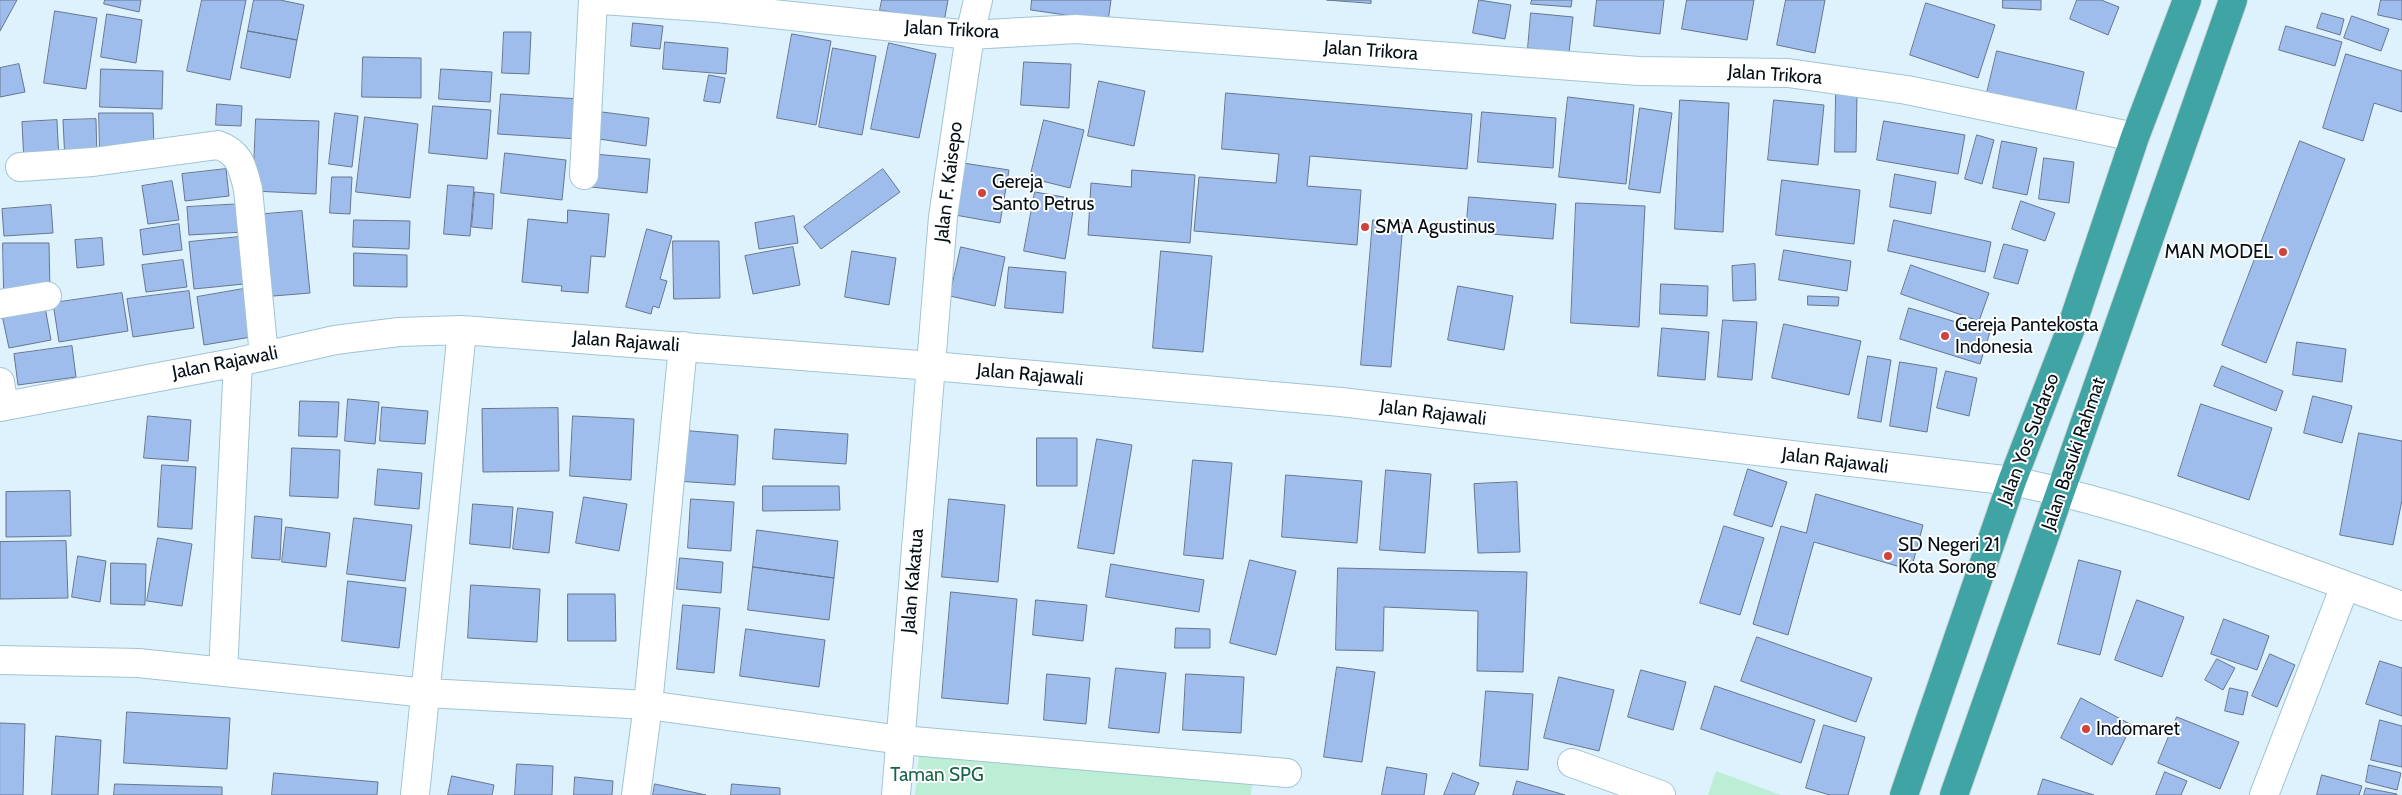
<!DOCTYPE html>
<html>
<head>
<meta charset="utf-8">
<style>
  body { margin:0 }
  canvas { display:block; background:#ddf2fc }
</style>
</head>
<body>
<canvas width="2402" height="795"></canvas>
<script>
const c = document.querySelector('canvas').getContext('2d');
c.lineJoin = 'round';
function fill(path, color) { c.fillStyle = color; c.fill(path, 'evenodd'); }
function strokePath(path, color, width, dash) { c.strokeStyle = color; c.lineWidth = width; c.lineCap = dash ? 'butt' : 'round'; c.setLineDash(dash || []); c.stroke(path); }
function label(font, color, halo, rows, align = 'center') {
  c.font = font + ' Cabin,sans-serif'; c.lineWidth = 4; c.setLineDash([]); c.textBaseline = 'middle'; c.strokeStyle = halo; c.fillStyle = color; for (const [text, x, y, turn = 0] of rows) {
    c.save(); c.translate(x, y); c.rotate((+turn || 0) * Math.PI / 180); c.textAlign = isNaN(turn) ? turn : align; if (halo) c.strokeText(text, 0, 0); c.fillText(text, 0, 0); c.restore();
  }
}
const green = new Path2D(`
  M919,753L1252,784L1251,795H915Z
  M1716,771L1781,795H1708Z`);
const building = new Path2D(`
  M0,0H17L0,31Z
  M105,0H141L139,12L104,4Z
  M202,0H246L230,80L187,71Z
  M254,0H280L304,5L297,40L248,31Z
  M882,0H948L944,22L880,10Z
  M1032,0H1111L1108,21L1031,10Z
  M1327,0H1371V3Z
  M1479,0L1511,5L1505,39L1473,33Z
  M1532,0H1572L1571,7L1531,4Z
  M1597,0H1664L1660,34L1594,26Z
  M1687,0H1754L1747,40L1682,29Z
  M1786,0H1825L1815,53L1777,45Z
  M2003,0H2041V10L2003,8Z
  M2077,0H2101L2119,7L2108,35L2070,19Z
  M2381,0H2402V20L2378,15Z
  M1926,3L1995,25L1978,78L1910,55Z
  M55,11L97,18L86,89L44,83Z
  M1531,13L1573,17L1569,53L1528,48Z
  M2322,13L2344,19L2340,35L2317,28Z
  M107,14L142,20L136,63L101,57Z
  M2352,16L2389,29L2381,51L2344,38Z
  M633,23L663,26L660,49L631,46Z
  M2286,26L2342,42L2335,66L2279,50Z
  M248,31L297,40L290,78L241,68Z
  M504,32H531L529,74L502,73Z
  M792,34L831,41L816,125L777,118Z
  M665,42L728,48L726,74L663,69Z
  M889,43L936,54L919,138L871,129Z
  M833,48L876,56L862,135L819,127Z
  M1997,51L2084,72L2075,114L1987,93Z
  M2346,54L2402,71V112L2374,103L2363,141L2323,128Z
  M363,57L421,58V98L362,97Z
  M1024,62L1071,64L1069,108L1021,105Z
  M19,64L25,92L0,97V68Z
  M101,69L163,71L162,109L100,107Z
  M441,69L492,72L490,102L439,99Z
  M709,75L725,78L720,103L704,101Z
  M1099,81L1145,91L1134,146L1088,136Z
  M1226,93L1472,114L1467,169L1310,156L1307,186L1361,190L1357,245L1194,231L1199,177L1276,183L1279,154L1222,149Z
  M1836,93L1857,94L1856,152H1835Z
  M501,94L580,99L578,139L498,134Z
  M1568,97L1634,105L1626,184L1559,177Z
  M1680,100L1729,103L1723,232L1675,229Z
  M1774,100L1824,105L1818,165L1768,160Z
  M217,104L242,106L241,126L216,125Z
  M433,106L491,110L487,159L429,153Z
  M1640,108L1672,113L1660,193L1629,189Z
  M602,112L649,118L646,146L599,139Z
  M1482,112L1556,118L1553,168L1478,162Z
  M99,113H153L154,152H100Z
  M335,113L358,116L352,167L329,164Z
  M365,117L418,124L410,198L356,192Z
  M96,119L97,160L65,161L63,120Z
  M256,119L319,121L316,194L253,191Z
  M57,120L59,162L24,163L22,122Z
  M1044,120L1084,130L1070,188L1030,178Z
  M1884,121L1965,135L1958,174L1877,160Z
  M1977,135L1994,140L1982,184L1965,179Z
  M2002,141L2037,148L2027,195L1993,188Z
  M2300,141L2345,159L2266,363L2222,345Z
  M505,153L566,160L562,200L501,193Z
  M594,154L650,159L647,193L591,187Z
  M2044,158L2074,162L2069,203L2039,199Z
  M963,163L1009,170L1000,223L955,215Z
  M226,169L229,196L185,201L182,174Z
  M883,169L900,192L821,249L804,227Z
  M1132,170L1195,175L1190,243L1088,235L1091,183L1131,187Z
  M1895,174L1936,182L1931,214L1890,207Z
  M332,177H352L350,214L330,213Z
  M1782,180L1860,190L1854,244L1776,235Z
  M172,181L179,220L148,224L142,186Z
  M448,185L474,187L470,236L444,234Z
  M475,192L494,194L492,229L472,227Z
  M1035,192L1075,199L1065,259L1024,251Z
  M1469,197L1556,204L1553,239L1466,232Z
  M2021,201L2055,213L2045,241L2012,229Z
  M1576,203L1645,206L1639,327L1571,323Z
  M243,204L245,232L189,235L187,207Z
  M51,205L53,233L4,236L2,209Z
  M568,210L609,214L605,257L591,256L588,293L561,291L562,286L522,282L528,219L567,223Z
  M302,211L310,293L261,297L253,215Z
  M794,216L798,243L759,249L755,223Z
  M354,220L410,221L409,249L353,247Z
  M1373,220L1403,223L1391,367L1361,365Z
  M1894,220L1991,242L1985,272L1888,251Z
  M179,224L182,250L143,255L140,230Z
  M647,229L672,236L660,279L667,281L659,308L653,306L651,314L626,307Z
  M239,237L244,284L194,289L189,242Z
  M102,238L104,265L77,268L75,240Z
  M673,241H719L720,298L674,299Z
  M3,243H49L50,291L4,292Z
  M2004,244L2028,250L2018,284L1994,278Z
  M793,247L800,285L753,294L745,256Z
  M961,247L1005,257L995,306L950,296Z
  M1784,250L1851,261L1847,291L1779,280Z
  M852,251L896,258L889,305L845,297Z
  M1161,251L1212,256L1203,352L1153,348Z
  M354,253L407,255V287L354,286Z
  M183,260L187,287L146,292L142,265Z
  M1755,264L1756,300L1733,301L1732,266Z
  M1911,265L1989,293L1979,321L1901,294Z
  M1009,267L1066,272L1063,313L1005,308Z
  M1661,284L1708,286L1707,316L1660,314Z
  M1458,286L1513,296L1504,350L1448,340Z
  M243,289L251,337L204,345L197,297Z
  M189,291L194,328L133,337L127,299Z
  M122,293L128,331L59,342L53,303Z
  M1808,296L1839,297L1838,306L1808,305Z
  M45,307L51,340L9,348L2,315Z
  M1909,308L1990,332L1980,364L1900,339Z
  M1723,320L1757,322L1752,380L1718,377Z
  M1784,324L1861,341L1849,395L1772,378Z
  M1662,328L1709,332L1705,380L1658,376Z
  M2297,342L2346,349L2342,382L2293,375Z
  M72,346L76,377L18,385L14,354Z
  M1868,356L1891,360L1881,422L1858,418Z
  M1900,362L1937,368L1927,432L1890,426Z
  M2222,366L2283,391L2276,411L2214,386Z
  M1946,371L1977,378L1969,416L1937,408Z
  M2313,396L2352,406L2342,443L2304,433Z
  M348,399L379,402L375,444L345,441Z
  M300,401L339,402L337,437L299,436Z
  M2201,404L2272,428L2249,500L2178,476Z
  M382,407L428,411L425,444L380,441Z
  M558,408L559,471L483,472L482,409Z
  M148,416L191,420L188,461L144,458Z
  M573,416L634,419L631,480L570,476Z
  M775,429L848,434L846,464L773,459Z
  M680,430L738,435L735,485L676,481Z
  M2359,433L2402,441V500L2393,545L2340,535Z
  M1037,438H1077V486H1037Z
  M1097,439L1132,445L1114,554L1078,548Z
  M292,448L340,450L338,498L290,496Z
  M1193,460L1232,463L1223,559L1184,555Z
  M162,465L196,467L192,529L158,527Z
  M378,469L422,473L419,509L375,505Z
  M1748,469L1787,482L1772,527L1734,515Z
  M1386,470L1431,474L1425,553L1380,550Z
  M1286,475L1362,481L1357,543L1282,537Z
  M1517,482L1520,552L1478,553L1474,484Z
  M763,486H839L840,510L763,511Z
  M70,491L71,536L6,537V492Z
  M1816,494L1923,525L1911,570L1814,542L1788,635L1753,624L1781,526L1806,533Z
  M584,497L627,504L619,551L576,543Z
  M691,499L734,502L731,551L688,548Z
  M949,499L1005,505L998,582L942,577Z
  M473,504L513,507L510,548L470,544Z
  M518,508L553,512L549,553L513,549Z
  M255,516L282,519L280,560L252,558Z
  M354,518L412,525L405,581L347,574Z
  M1724,526L1764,538L1740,615L1700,603Z
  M286,527L330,533L326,567L282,562Z
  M757,530L838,541L834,578L753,567Z
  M158,538L192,544L182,606L147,601Z
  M66,541L68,598L0,599V542Z
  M78,556L106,561L100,602L72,597Z
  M680,558L723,562L721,593L677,589Z
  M1250,560L1296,571L1276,655L1230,643Z
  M2079,560L2121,571L2100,655L2058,644Z
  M111,563L146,564L145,605L111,604Z
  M1111,564L1204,580L1199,612L1106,597Z
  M753,567L834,578L829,620L748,610Z
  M1338,568L1527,572L1523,672L1477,671L1478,611L1384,607L1383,651L1336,650Z
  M348,581L406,588L399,648L342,641Z
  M471,585L540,589L537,642L468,638Z
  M951,592L1017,599L1008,704L942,698Z
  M568,594H615L616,641H568Z
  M1036,600L1087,605L1083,641L1033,635Z
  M2137,600L2184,617L2162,677L2115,660Z
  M683,605L720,608L714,673L677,669Z
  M2224,619L2269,636L2257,670L2211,654Z
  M1176,628L1210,629V648H1175Z
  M746,629L825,640L819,687L740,676Z
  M1757,637L1872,678L1856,722L1741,681Z
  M2270,654L2295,665L2277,707L2252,696Z
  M2217,659L2235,668L2223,690L2205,680Z
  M2380,661L2402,668V716L2366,704Z
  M1337,667L1375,672L1362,762L1324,757Z
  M1116,668L1166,673L1159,733L1109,728Z
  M1641,670L1686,682L1673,730L1628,717Z
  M1047,674L1090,678L1086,724L1044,720Z
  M1186,674L1244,677L1241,733L1183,730Z
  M1559,677L1614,690L1599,751L1544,738Z
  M1715,686L1815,720L1801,763L1701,729Z
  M2230,688L2248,692L2243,715L2225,711Z
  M1486,691L1533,694L1528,770L1480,766Z
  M2081,698L2132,725L2112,765L2061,738Z
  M127,712L230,718L227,769L124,763Z
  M2177,717L2239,742L2220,789L2158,763Z
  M2380,720L2402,726V767L2371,760Z
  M0,723L25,724L23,795H0Z
  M1824,725L1865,737L1848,795H1830L1806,788Z
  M56,736L101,740L98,795H52Z
  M517,764L553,766L552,795H515Z
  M2369,765L2401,773L2397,790L2366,782Z
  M1387,767L1427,774L1424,795H1382Z
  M2165,772L2187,781L2181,795H2156Z
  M274,773L378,782L377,795H272Z
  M1453,773L1479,783L1474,795H1444Z
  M2322,775L2362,786L2359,795H2317Z
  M452,776L494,785L492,795H448Z
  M575,777L613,781L612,795H574Z
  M2043,779L2094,795H2038Z
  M1517,781L1565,795H1513Z
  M115,784L222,787V795H114Z
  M655,784L706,795H653Z
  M732,784L780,788V795H731Z
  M2366,788L2397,794V795H2364Z`);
const minor = new Path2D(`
  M602,0L717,8L970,35L1076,29L1639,71L1788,73L1907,90L2135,137
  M20,167L93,162L218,145C240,152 243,169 248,189L264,356
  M584,175L593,0
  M0,304L47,296
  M0,382L4,406
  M0,407L238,362L335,340L399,332L462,330L932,366L1341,402L2012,481C2145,508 2274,560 2402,606
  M0,660L138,663L427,693L648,705L901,740L1287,773
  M223,672L238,362
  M1572,763L1661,795
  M415,795L462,330
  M636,795L648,705L683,346
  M896,795L943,217L970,35L978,0
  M2264,795L2345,586`);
const highway = new Path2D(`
  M1904,795L2012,481L2070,331L2135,137L2187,0
  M1954,795L2233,0`);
const markers = [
  [982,193,5,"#d0423a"],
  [1365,227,5,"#d0423a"],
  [2283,252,5,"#d0423a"],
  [1945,336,5,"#d0423a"],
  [1888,556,5,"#d0423a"],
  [2086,729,5,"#d0423a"]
];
const streetNames = [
  ["Jalan Trikora",952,30,3],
  ["Jalan Trikora",1371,51,4],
  ["Jalan Trikora",1775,75,4],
  ["Jalan F. Kaisepo",949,182,-83],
  ["Jalan Rajawali",626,342,4],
  ["Jalan Rajawali",225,363,-11],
  ["Jalan Rajawali",1030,375,5],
  ["Jalan Rajawali",1433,413,7],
  ["Jalan Yos Sudarso",2029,439,-69],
  ["Jalan Basuki Rahmat",2074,454,-71],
  ["Jalan Rajawali",1835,461,7],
  ["Jalan Kakatua",913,581,-85]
];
const poiNames = [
  ["Gereja",992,182],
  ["Santo Petrus",992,204],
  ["SMA Agustinus",1375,227],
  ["MAN MODEL",2273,252,"right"],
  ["Gereja Pantekosta",1955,325],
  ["Indonesia",1955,347],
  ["SD Negeri 21",1898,545],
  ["Kota Sorong",1898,567],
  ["Indomaret",2096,729]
];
const parkNames = [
  ["Taman SPG",937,775]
];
fill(green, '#bceed6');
fill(building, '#9ebded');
strokePath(building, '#66768f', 1);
strokePath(minor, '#a2c4d4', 30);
strokePath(highway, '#d2d4d5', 30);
strokePath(minor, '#fff', 28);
strokePath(highway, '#40a4a4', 28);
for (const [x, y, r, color] of markers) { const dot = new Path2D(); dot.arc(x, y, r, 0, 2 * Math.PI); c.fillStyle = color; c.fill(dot); strokePath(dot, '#fff', 2); }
label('19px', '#051016', '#fff', streetNames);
label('19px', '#051016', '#fff', poiNames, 'left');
label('19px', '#186448', '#fff', parkNames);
</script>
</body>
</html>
